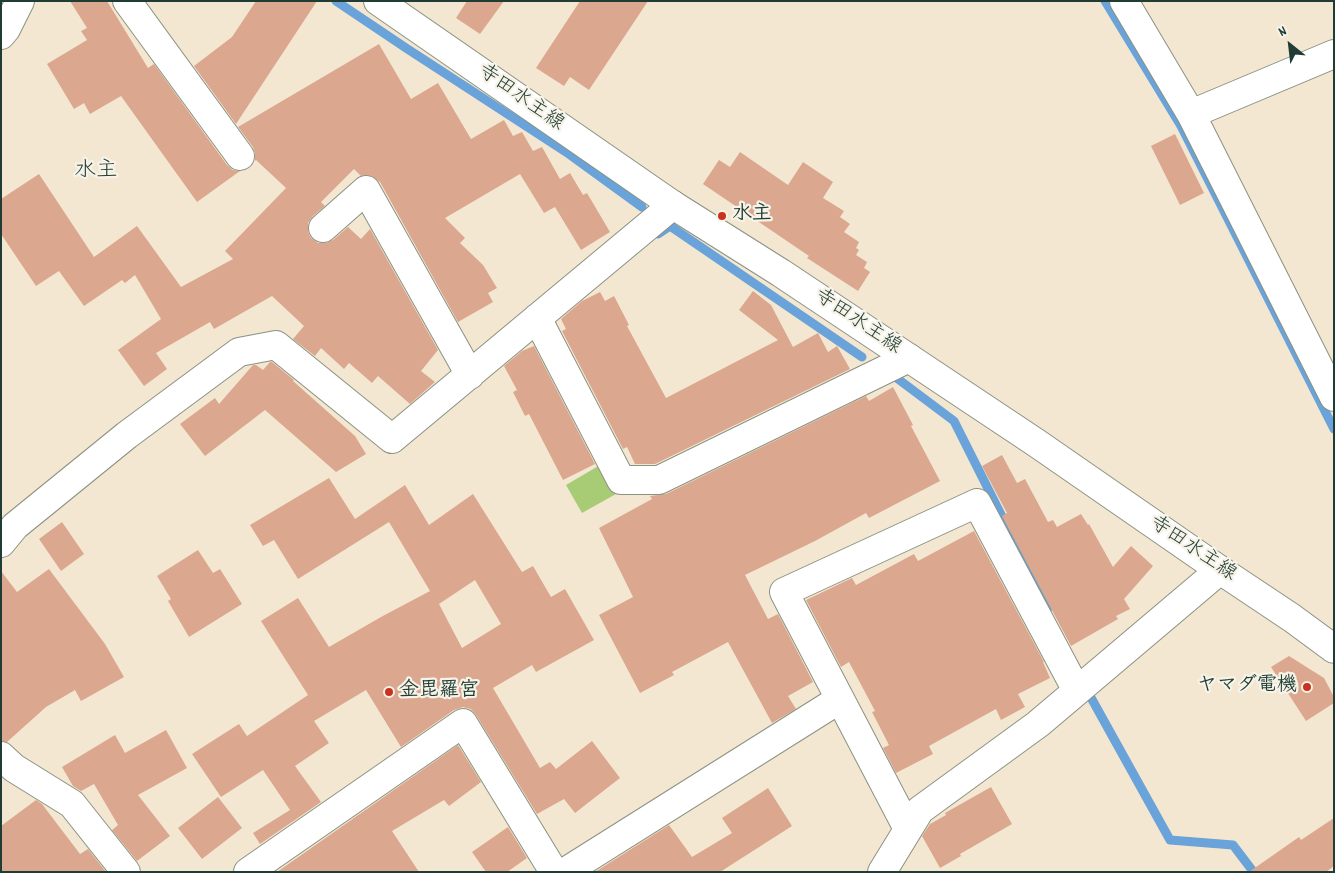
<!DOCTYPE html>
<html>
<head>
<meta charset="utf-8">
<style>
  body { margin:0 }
  #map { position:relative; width:1335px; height:873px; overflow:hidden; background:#f4e7d1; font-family:Dekko,sans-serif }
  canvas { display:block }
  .frame { position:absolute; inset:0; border:2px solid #1f3d34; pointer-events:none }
  .north { position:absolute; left:1265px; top:20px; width:50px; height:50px; -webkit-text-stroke:4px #f7f3e8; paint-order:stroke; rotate:331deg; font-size:14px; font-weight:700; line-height:20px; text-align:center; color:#1f3d34 }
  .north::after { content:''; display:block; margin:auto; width:18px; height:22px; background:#1f3d34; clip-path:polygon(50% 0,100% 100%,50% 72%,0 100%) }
</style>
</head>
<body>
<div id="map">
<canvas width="1335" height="873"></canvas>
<div class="frame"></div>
<div class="north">N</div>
</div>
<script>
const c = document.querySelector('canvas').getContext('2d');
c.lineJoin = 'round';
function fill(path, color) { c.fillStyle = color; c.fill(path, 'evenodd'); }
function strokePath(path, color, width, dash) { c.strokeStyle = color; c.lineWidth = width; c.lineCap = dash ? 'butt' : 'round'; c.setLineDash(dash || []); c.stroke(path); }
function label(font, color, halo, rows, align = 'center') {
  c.font = font + ' Dekko,"Klee One",sans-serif'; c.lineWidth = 4.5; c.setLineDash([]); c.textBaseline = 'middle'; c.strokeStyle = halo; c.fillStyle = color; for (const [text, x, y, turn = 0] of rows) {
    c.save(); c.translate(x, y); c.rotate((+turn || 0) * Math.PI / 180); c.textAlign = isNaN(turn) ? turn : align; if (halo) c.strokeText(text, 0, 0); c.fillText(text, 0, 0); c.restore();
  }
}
const green = new Path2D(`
  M600,465L616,494L582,513L566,485Z`);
const stream = new Path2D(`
  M336,1L406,48L569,154L642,207
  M1105,1L1181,126L1334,429
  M658,234L670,226L862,357
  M898,379L954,421L1048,608
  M1089,694L1170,840L1233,845L1252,870`);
const building = new Path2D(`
  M70,1H107L148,68L154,64L227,165L233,170L240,171L197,202L121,96L90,114L84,103L74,109L47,64L87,40L81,31L87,28Z
  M256,1H317L236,124L194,66L232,37Z
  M467,1H504L480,34L456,18Z
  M580,1H648L589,90L570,77L564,86L536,68Z
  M379,44L411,99L438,83L471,139L504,120L513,136L522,132L533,151L542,147L560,179L570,173L583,195L587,193L610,232L581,250L555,207L544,213L520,174L445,218L465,238L460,243L483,265L497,288L488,293L493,302L458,322L380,182L372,176L365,175L361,176L354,169L321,202L325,206L313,216L308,223V232L311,238L318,243H326L333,240L348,227L361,239L370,229L438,350L421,371L435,382L410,404L378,376L372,383L349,363L344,369L321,348L315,356L293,339L304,326L272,296L214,329L210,322L156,353L167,369L144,386L118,350L161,319L135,275L125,283L122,280L84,306L59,271L36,286L1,234V199L39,174L94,257L137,226L181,287L233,259L225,251L286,188L256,160L255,161V154L253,147L238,127Z
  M1175,134L1204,193L1180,205L1151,146Z
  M740,152L788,185L803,162L833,182L823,198L844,211L840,217L850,224L844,232L859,242L856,248L859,250L856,255L867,262L864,268L870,272L858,291L807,258L809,256L703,184L719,160L730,167Z
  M753,291L771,305L793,347L818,333L828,352L837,346L850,369L655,464H635L627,447L623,449L562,331L566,329L561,319L582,301L600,292L605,301L614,296L629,325L627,326L666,398L778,340L739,310Z
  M534,346L595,464L563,480L529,414L525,416L513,392L517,390L504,366L522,351Z
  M270,362H272L294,380L293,381L355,436L366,454L336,472L265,410L205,456L180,424L215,398L219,404L253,365H256L263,370Z
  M893,387L913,425L911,426L940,481L869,518L866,513L815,541L745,575L768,619L778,614L813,682L788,696L796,709L772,723L728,642L672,672L674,675L640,693L599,615L633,597L599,528L652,499L650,496L666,494L866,396L869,401Z
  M1002,455L1017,483L1025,479L1048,522L1053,520L1057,527L1081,514L1088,525L1089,524L1113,567L1131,546L1153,566L1124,599L1130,609L1116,616L1118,619L1071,646L1002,516L1007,513L982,466Z
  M329,478L355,519L405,485L429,525L473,494L522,572L533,566L551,597L565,589L594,640L536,672L532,665L493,688L540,768L550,762L556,769L592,741L620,778L575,813L564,799L537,814L476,715L471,709L463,707L454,710L401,747L366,690L314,721L329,743L295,766L321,802L260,844L253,833L290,810L263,770L221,797L192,754L239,724L247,736L308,695L261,621L298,598L329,647L381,617L430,591L389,522L298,579L274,540L263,546L250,525ZM475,580L501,624L462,648L439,604Z
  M62,522L84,554L61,571L39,539Z
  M974,531L1044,662H1043L1050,678L1018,694L1025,707L1001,720L996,709L929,746L933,754L896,773L883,748L889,745L872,712L875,711L849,662L841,667L806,600L852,578L856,585L914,554L918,561Z
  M198,550L213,573L220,569L242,604L189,637L168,601L171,599L157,576Z
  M49,569L105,644L124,677L81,701L75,690L46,707L7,742L1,741V571L17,592Z
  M1289,656L1324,678L1334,697V703L1306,721L1271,667Z
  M166,730L187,768L138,795L170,836L137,861L112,830L118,825L94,784L81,791L73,786L62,767L115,735L125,753Z
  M458,745L481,782L449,806L444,800L392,831L419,872H277Z
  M991,787L1012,824L960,854L961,856L940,868L922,836L930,824L946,815L945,813Z
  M768,788L792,826L720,872H595L669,825L692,857L732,833L722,818Z
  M218,797L242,828L202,859L178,828Z
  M36,800L42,804L80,854L88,849L106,872H1V826Z
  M1334,818V866L1326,872H1249L1299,837L1301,840Z
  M508,827L527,858L507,872H486L472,852Z`);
const minor = new Path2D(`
  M127,1L240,156
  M1124,1L1191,114L1334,397
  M1191,114L1334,54
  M323,228L366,190L470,375
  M537,318L621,480H659L909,358
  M1,543L15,526L127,435L239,352L276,345L392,439L673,205
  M1,756L14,768L72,804L126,872
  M908,829L784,592L977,503L1077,691
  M248,872L463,723L554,872
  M565,872L840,699
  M882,872L920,810L1038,724L1220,570`);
const tertiary = new Path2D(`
  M1,35L6,29L20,1`);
const secondary = new Path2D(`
  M378,1L673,205L781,273L1035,442L1220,570L1292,618L1334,649`);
const markers = [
  [722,216,5,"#c8321e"],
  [1307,687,5,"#c8321e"],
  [389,692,5,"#c8321e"]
];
const streetNames = [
  ["寺田水主線",520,99,35],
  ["寺田水主線",857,323,34],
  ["寺田水主線",1192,550,34]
];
const poiNames = [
  ["水主",732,216],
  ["ヤマダ電機",1297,687,"right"],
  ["金毘羅宮",399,692]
];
const quarterNames = [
  ["水主",96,173]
];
fill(green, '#a8cc75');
strokePath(stream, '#69a3d9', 9);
fill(building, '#dba78e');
strokePath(minor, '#8a9282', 30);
strokePath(tertiary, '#8a9282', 30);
strokePath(secondary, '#8a9282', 30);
strokePath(minor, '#fff', 28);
strokePath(tertiary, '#fff', 28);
strokePath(secondary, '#fff', 28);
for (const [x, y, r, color] of markers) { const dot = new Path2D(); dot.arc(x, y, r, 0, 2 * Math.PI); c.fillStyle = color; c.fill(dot); strokePath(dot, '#f7f3e8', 2); }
label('20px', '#1f3d34', '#f7f3e8', streetNames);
label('bold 20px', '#1f3d34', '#f7f3e8', poiNames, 'left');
label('22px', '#1f3d34', '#f7f3e8', quarterNames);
</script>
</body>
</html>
